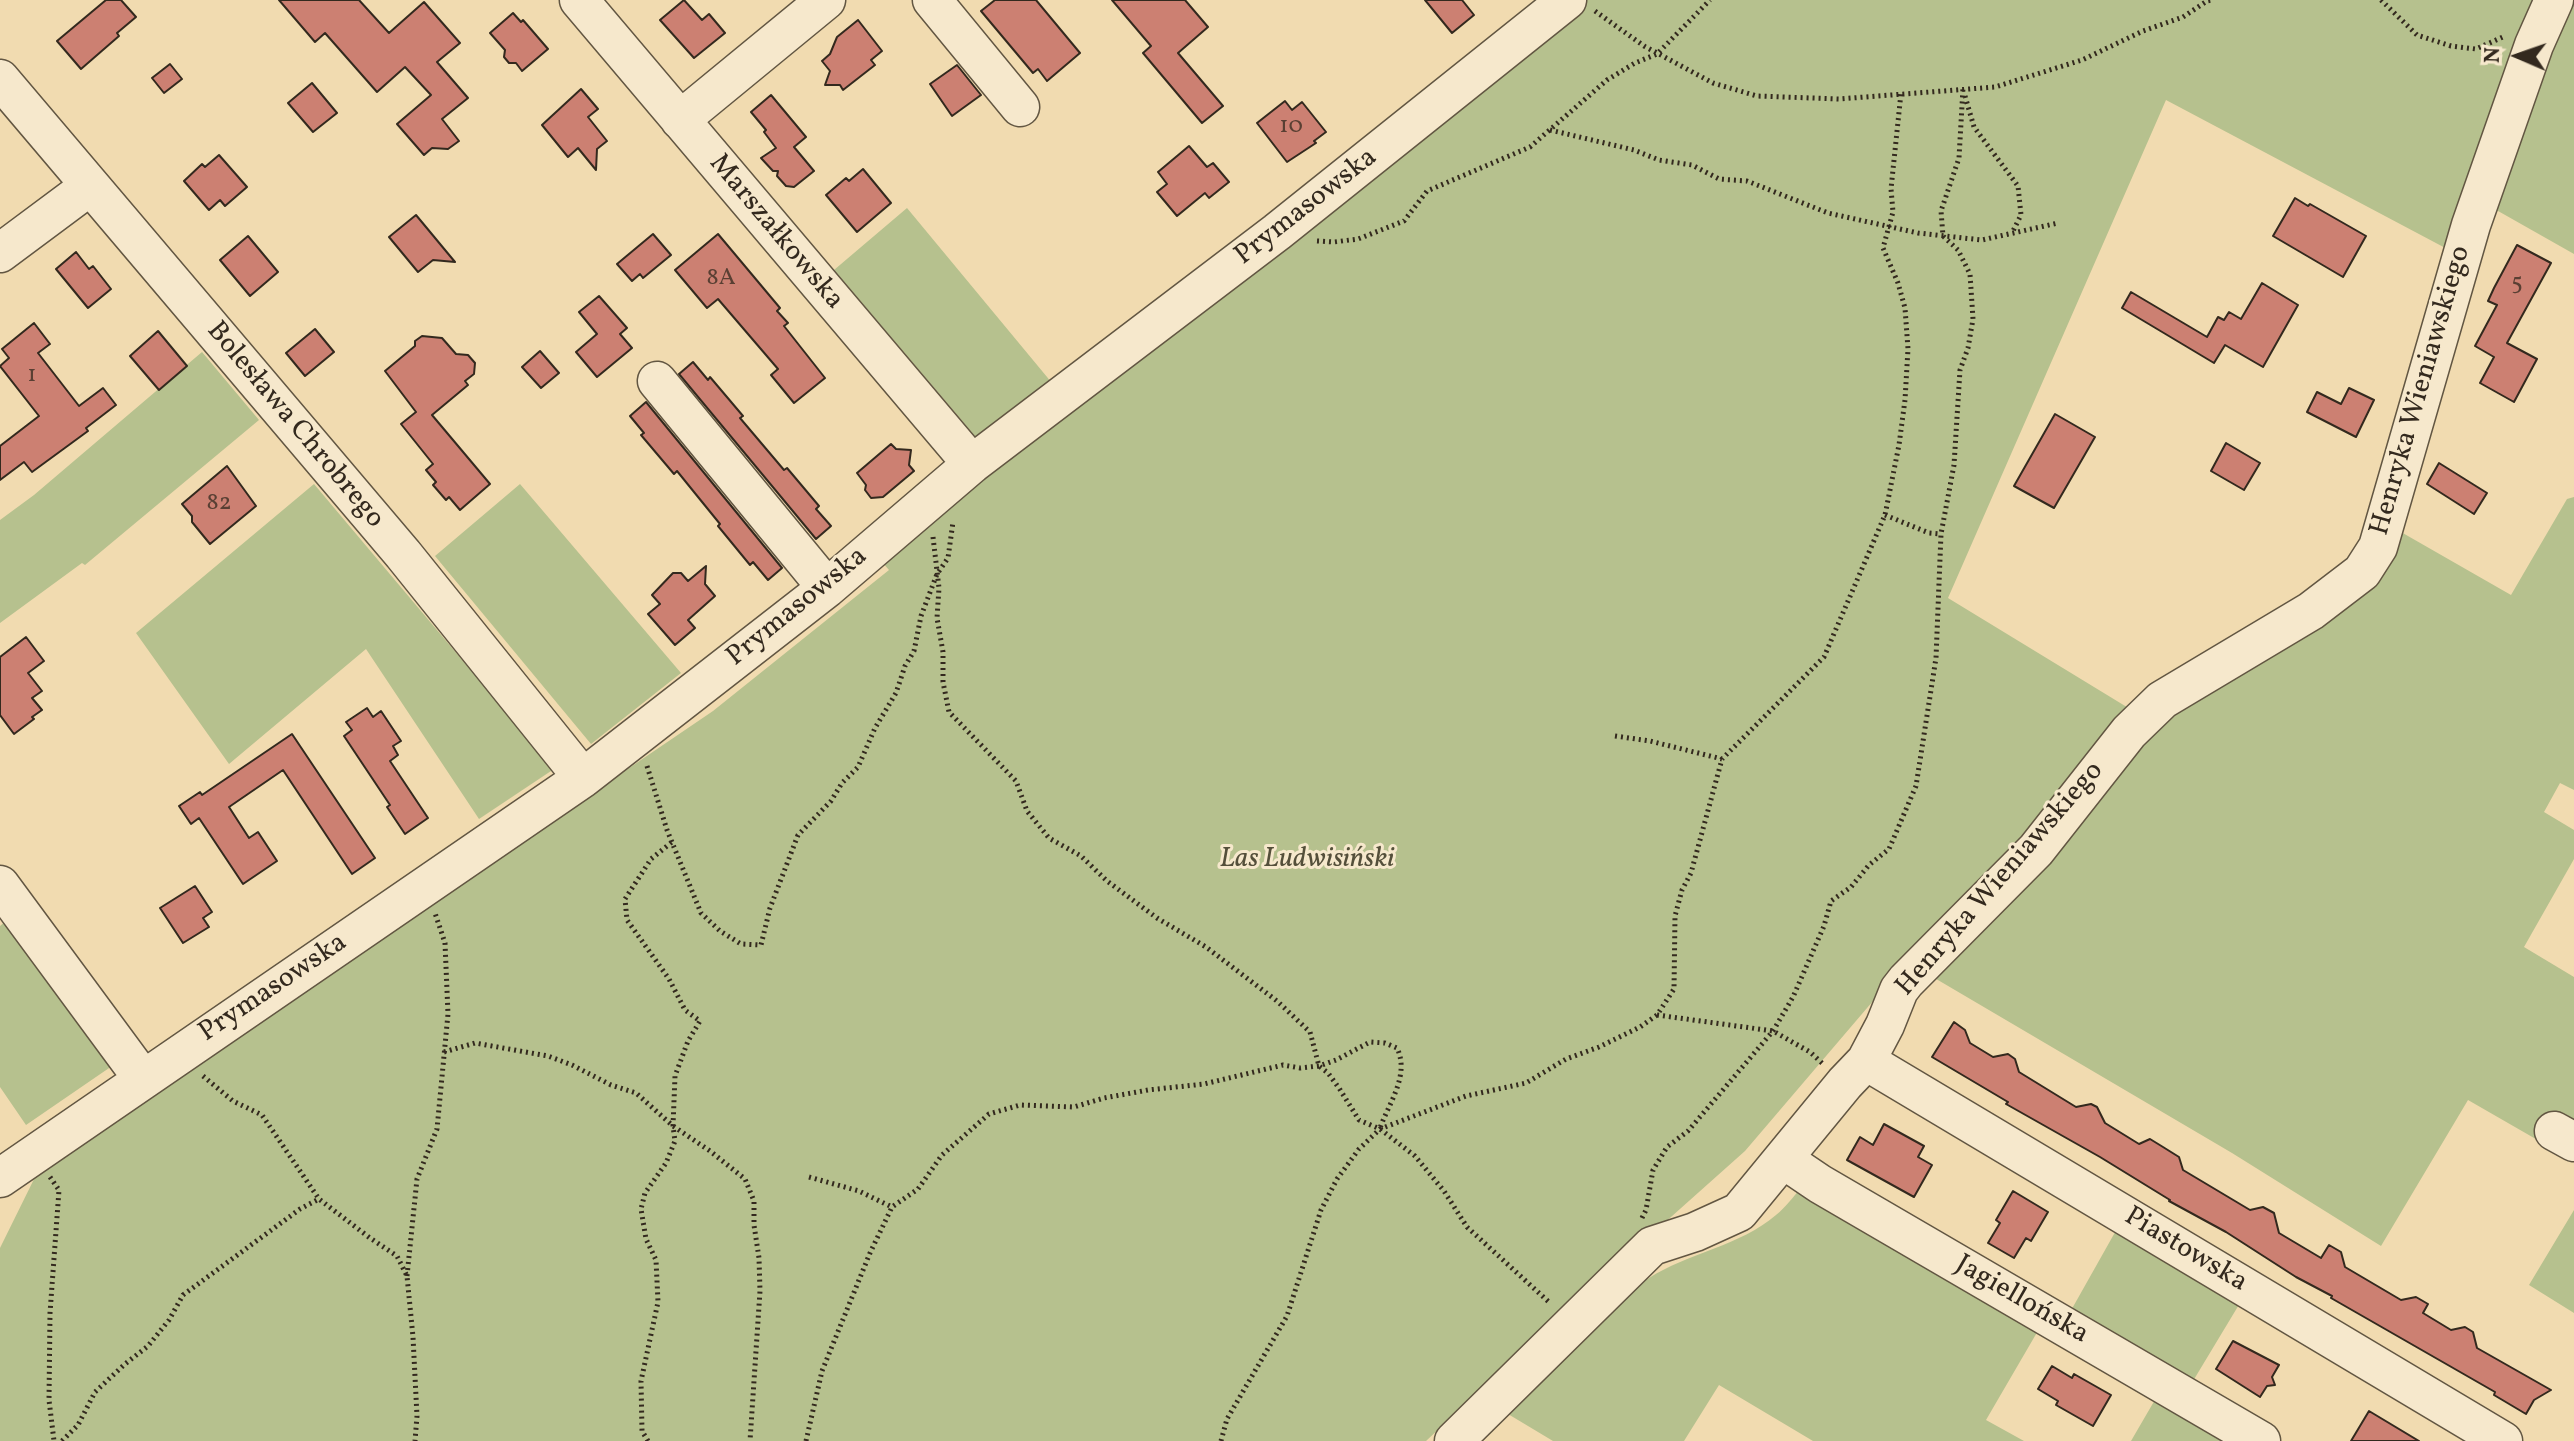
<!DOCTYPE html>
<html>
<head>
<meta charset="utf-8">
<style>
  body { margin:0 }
  #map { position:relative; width:2574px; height:1441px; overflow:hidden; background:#f1dbb0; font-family:Vollkorn,serif }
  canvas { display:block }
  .north { position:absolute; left:2478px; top:16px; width:80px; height:80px; -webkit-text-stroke:6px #f6e8cc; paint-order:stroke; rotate:272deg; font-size:22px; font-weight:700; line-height:32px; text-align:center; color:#33291e }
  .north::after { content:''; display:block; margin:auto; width:28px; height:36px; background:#33291e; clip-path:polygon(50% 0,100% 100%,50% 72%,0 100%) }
</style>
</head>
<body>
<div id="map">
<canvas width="2574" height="1441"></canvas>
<div class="north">N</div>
</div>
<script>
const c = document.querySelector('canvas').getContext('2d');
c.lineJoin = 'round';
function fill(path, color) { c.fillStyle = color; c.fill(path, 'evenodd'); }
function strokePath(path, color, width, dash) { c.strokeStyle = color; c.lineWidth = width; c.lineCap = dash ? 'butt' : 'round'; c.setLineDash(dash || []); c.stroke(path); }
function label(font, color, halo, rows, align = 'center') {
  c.font = font + ' Vollkorn,serif'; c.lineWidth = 6; c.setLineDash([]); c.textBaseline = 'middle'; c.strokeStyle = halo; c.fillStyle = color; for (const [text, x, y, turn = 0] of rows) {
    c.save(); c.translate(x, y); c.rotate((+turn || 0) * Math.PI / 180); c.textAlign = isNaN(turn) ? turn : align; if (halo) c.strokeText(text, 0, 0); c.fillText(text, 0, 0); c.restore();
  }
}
const green = new Path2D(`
  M1585,0H2543L2451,251L2166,100L1948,598L2135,712L2026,849L1908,960L1745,1151L1542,1332L1426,1441H0V1248L39,1169L713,711L889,570L875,554Z
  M2574,0V254L2491,207L2534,80Z
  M907,208L1052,383L980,442L834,270Z
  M202,352L259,420L85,565L82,563L0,623V520L34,495Z
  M314,484L554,769L479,819L366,649L229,764L136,633Z
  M520,484L681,673L591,744L435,556Z
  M2574,497V790L2560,783L2544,812L2574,830V859L2524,947L2574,977V1125L2541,1142L2468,1100L2381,1246L2232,1153L1926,973L2156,720L2394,528L2511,595L2567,499Z
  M7,920L112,1066L26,1125L0,1087V926Z
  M1801,1188L2039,1329L1986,1420L2024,1441H1813L1719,1385L1684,1441H1553L1503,1411C1549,1365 1593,1313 1649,1278C1688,1253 1740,1246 1776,1215C1785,1208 1793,1197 1801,1188Z
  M2574,1210V1313L2529,1285Z
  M2118,1227L2240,1303L2190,1386L2069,1314Z
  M2156,1398L2229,1441H2131Z`);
const building = new Path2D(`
  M106,0H121L136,17L117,33L119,36L81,69L57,41Z
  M279,0H359L389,33L424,2L460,43L437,62L468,98L442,119L459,141L448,149L432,148L424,155L397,124L431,95L405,67L377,92L325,33L315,42Z
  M684,0L702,20L709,14L725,33L694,58L660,20Z
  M995,0H1036L1080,53L1047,81L1038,69L1033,73L981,11Z
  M1112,0H1185L1208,27L1178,53L1223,106L1202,123L1143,53L1151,46Z
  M1425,0H1462L1474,15L1452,33Z
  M513,13L521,22L523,20L548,49L522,71L516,63H509L504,57L505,50L490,33Z
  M858,20L882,51L871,60L875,65L843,90L840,85H825L830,71L822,61L830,54L837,37Z
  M170,64L182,79L164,93L152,78Z
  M957,65L981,95L952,116L930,84Z
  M312,83L337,113L313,132L288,103Z
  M581,89L598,109L588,117L607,141L597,149L596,170L578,148L568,157L542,125Z
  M771,95L806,137L794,147L814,171L794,187L786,186L777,176L778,171H773L761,158L776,148L764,132L766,130L751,112Z
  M1285,101L1292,110L1302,102L1326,132L1314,141L1316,143L1287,162L1257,123Z
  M1189,146L1207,167L1213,163L1229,182L1209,198L1205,193L1177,216L1157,192L1167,184L1158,172Z
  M219,155L247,187L225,206L220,200L209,210L184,181L202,164L205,167Z
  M863,169L891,203L857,232L826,195L846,178L849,181Z
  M2295,198L2308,206L2310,204L2366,236L2343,277L2273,236Z
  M416,215L455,262L433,260L418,272L389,237Z
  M653,234L671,255L643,278L640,274L632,281L617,264Z
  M718,234L780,308L777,311L788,323L784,326L825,378L794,403L771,375L778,369L718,299L707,308L675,270Z
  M248,236L278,272L250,296L220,260Z
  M2517,245L2551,263L2507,343L2537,359L2514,402L2480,383L2494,357L2475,346L2497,305L2488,301L2494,288Z
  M76,252L89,269L93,266L111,289L88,308L56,269Z
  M2262,283L2298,305L2263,367L2225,345L2214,363L2122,308L2131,292L2207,337L2218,317L2224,320L2229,312L2241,319Z
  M599,296L627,328L620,334L632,348L597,377L576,352L597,334L579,312Z
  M34,323L50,344L38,353L79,406L103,388L116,405L86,428L88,431L32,472L24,462L0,480V446L39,416L0,366L9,358L2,349Z
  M315,329L334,352L305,376L286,353Z
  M158,331L187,366L159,390L130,356Z
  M422,336L442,338L456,354L468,355L475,363L474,374L465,381L468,385L432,415L490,484L460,510L449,497L446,500L433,485L436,482L426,470L433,464L401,424L416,412L385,371L415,346V341Z
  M540,351L559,373L541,388L522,367Z
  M693,362L708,380L710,377L743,416L740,418L784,470L787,468L819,506L816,509L831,526L816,539L679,374Z
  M2349,388L2374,400L2356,437L2307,412L2317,392L2341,404Z
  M646,402L782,568L768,580L753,562L750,565L718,526L720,524L694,492L677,471L674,474L641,435L644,433L630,416Z
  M2055,414L2095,437L2054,508L2014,486Z
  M2226,443L2260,463L2244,490L2211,471Z
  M891,444L896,449L911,450L909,465L914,471L883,497L871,498L865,490L866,485L857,473Z
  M2439,463L2487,493L2474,514L2427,484Z
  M227,466L256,506L210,544L192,522V516L182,504Z
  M706,566L705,584L715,596L688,620L695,628L675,645L648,614L660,604L652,595L673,573H681L688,581Z
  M26,637L44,661L28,673L42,691L32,698L42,710L32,717L34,719L14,734L0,715V657Z
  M367,708L373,717L381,711L401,741L393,746L398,755L390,761L428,818L405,834L387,807L390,805L344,736L352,730L346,722Z
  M292,734L375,858L352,874L283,770L229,807L249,838L258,832L277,861L243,884L199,818L191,824L179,806L200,792L202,795Z
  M195,886L212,912L203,918L209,927L183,943L160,908Z
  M1954,1022L1965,1030L1970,1043L1993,1057L2008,1054L2015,1059L2019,1072L2076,1107L2091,1104L2097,1107L2105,1123L2139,1144L2150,1139L2163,1147L2179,1157L2183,1170L2250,1210L2263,1207L2274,1213L2279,1233L2321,1258L2329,1245L2341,1252L2345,1267L2401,1300L2416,1297L2428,1304L2423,1313L2451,1330L2465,1327L2473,1332L2477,1348L2551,1390L2534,1400L2526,1414L2494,1395L2495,1392L2331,1298L2332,1296L2296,1277L2226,1232L2169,1201L2170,1200L2100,1157L2006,1104L2008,1102L1932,1057Z
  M1884,1124L1924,1146L1918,1157L1932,1165L1914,1197L1847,1160L1860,1137L1873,1145Z
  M2013,1191L2048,1212L2031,1241L2026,1238L2014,1258L1988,1243L2000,1223L1996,1220Z
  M2233,1341L2279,1365L2272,1377L2275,1385L2267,1386L2260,1397L2216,1369Z
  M2052,1366L2072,1378L2074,1374L2111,1395L2093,1426L2056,1405L2058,1401L2038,1389Z
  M2369,1411L2419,1441H2351Z`);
const path = new Path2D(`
  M2381,0L2417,35L2451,46L2476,49L2505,36
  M1595,11L1644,46L1713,83L1757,96L1839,99L1995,87L2082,60L2143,31L2183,17L2207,1L2212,0
  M1965,96L1974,127L2018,186L2021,215L2013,231
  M1550,130L1634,150L1659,160L1692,165L1719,179L1747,181L1828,213L1918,233L1982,240L2058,223
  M1317,241L1334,242L1358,239L1404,221L1427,191L1530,147L1607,80L1635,63L1657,54L1710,0
  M1885,515L1929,533L1941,534
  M933,537L939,588L937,618L943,652V682L949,712L1016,781L1027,811L1049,838L1081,856L1107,881L1157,918L1206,947L1277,1001L1310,1032L1319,1066L1328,1073L1339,1088L1359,1120L1380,1129L1415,1156L1444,1191L1467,1227L1551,1304
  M1615,736L1650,741L1722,759
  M647,766L667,830L701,913L720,931L741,944L761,945L770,908L798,835L831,801L842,783L858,767L875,728L896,693L905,666L914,651L921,616L937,574L948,558L953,522
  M1657,1015L1773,1031L1810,1052L1823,1064
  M444,1052L475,1043L548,1056L572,1065L611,1085L636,1093L673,1126L710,1151L745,1179L754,1201V1225L759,1258L760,1291L750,1441
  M203,1076L233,1101L262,1115L319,1199L370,1238L397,1256L407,1276L413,1337L417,1416L415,1441
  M50,1177L59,1190L50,1313L49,1400L54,1441
  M809,1177L859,1191L892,1207
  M1642,1218L1646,1210L1653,1170L1667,1147L1688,1131L1773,1031L1793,997L1824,926L1831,901L1851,887L1869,865L1889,849L1916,786L1936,658L1941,534L1954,465L1960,370L1968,348L1973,319L1970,274L1958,250L1943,236L1941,211L1959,158L1963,88
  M407,1276L417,1179L437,1129L448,1014L445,943L435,913
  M62,1441L78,1425L95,1392L125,1364L148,1346L169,1320L183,1295L300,1209L319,1199
  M648,1441L642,1431L641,1381L658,1302L656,1260L646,1239L641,1209L645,1193L666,1163L675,1141L673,1126L675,1076L688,1041L700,1021L685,1010L669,979L627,920L625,899L651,859L672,842
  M806,1441L822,1371L870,1253L892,1207L918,1189L942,1155L989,1114L1020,1105L1074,1107L1104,1098L1148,1090L1204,1084L1283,1065L1300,1068L1319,1066L1336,1060L1370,1042L1385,1043L1397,1048C1410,1075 1389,1103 1380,1128
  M1221,1441L1227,1419L1287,1316L1321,1210L1337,1179L1359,1149L1380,1129L1466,1096L1526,1083L1566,1059L1599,1047L1640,1027L1657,1015L1674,989L1675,916L1682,890L1691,873L1722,759L1824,657L1885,515L1899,445L1905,400L1908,349L1905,308L1898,283L1883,248L1893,212L1891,189L1901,93`);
const minor = new Path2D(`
  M579,0L972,464
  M932,0L1020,107
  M0,79L403,554L583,778
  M680,120L826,0
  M0,253L90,186
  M657,381L827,588
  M0,885L143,1079
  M1866,1061L2503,1441
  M2554,1131L2574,1142
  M1783,1159L1820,1184L2261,1441
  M0,1178L583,778L827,588L972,464L1277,232L1567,0
  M1454,1441L1652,1246L1695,1232L1739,1212L1845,1083L1866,1061L1885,1025L1899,990L1906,981L2036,850L2129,732L2162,700L2311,611L2362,572L2378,547L2471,225L2534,45L2554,0`);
const numberNames = [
  ["10",1291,128],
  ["8A",721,280],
  ["5",2517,285],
  ["1",32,377],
  ["82",219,505]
];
const streetNames = [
  ["Prymasowska",1307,208,-38],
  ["Marszałkowska",775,233,50],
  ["Henryka Wieniawskiego",2422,391,-74],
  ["Bolesława Chrobrego",294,426,50],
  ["Prymasowska",798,608,-39],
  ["Henryka Wieniawskiego",2001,880,-49],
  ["Prymasowska",274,989,-34],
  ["Piastowska",2185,1251,31],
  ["Jagiellońska",2021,1301,30]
];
const parkNames = [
  ["Las Ludwisiński",1307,861]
];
fill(green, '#b6c18e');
fill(building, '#cc8072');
strokePath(building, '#33291e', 2);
strokePath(minor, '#625642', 41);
strokePath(path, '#33291e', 5, [2, 4]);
strokePath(minor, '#f6e8cc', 38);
label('24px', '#593f33', null, numberNames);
label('28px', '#33291e', '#f6e8cc', streetNames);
label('italic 28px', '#544f3a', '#f6e8cc', parkNames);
</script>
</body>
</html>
